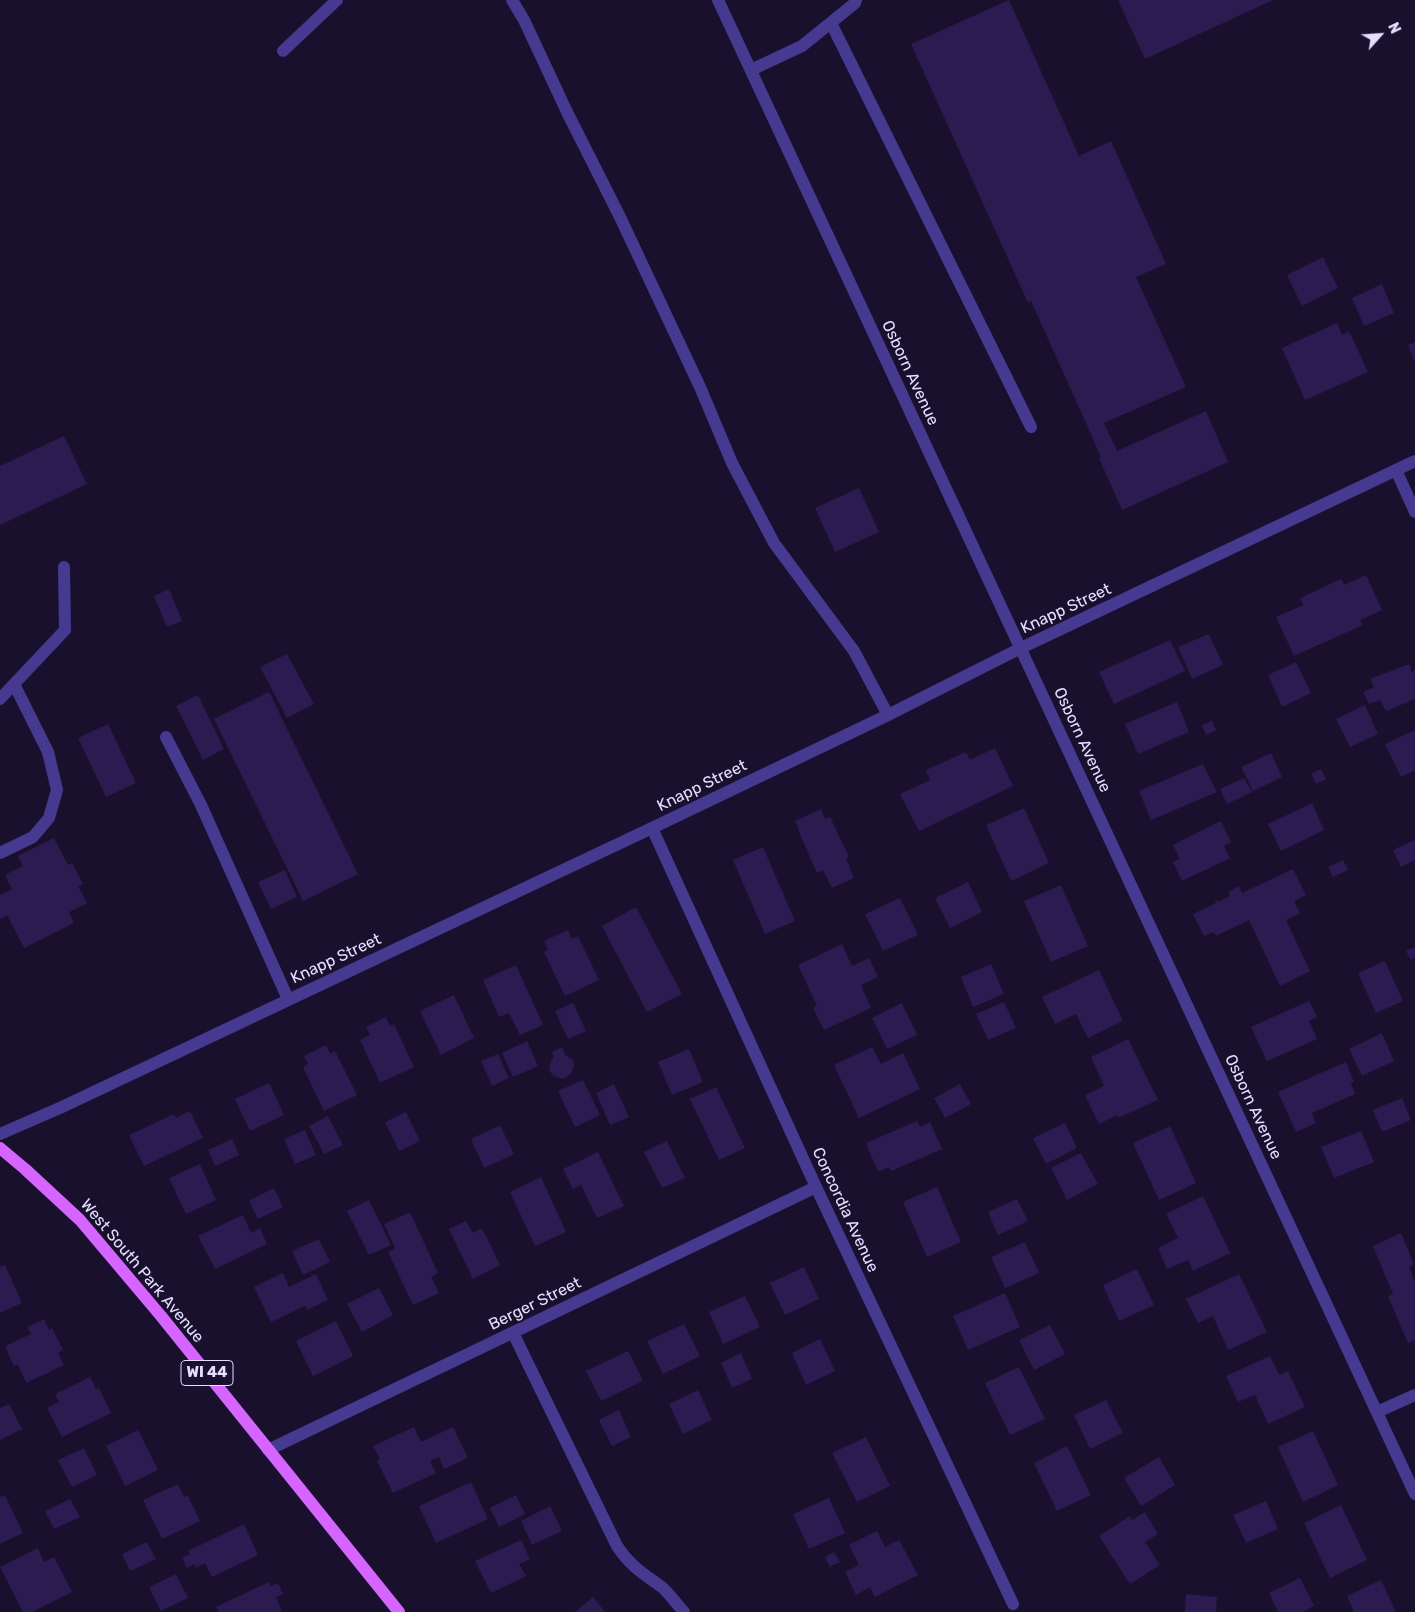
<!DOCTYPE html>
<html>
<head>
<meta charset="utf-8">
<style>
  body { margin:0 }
  #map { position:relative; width:1415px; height:1612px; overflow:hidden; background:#19102e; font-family:Rubik,sans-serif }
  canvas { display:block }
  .north { position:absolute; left:1355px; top:10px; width:50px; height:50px; -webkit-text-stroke:4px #19102e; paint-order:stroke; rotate:64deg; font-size:14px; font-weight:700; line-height:20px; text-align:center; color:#e5deff }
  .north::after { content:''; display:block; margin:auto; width:18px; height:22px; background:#e5deff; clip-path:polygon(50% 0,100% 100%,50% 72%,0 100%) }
</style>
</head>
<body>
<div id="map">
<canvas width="1415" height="1612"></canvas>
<div class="north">N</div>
</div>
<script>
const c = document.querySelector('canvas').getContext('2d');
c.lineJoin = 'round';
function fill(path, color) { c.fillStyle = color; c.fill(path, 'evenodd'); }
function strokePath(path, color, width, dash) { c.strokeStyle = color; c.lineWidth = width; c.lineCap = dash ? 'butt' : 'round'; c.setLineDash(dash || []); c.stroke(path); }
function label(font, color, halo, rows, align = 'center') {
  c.font = font + ' Rubik,sans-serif'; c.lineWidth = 4.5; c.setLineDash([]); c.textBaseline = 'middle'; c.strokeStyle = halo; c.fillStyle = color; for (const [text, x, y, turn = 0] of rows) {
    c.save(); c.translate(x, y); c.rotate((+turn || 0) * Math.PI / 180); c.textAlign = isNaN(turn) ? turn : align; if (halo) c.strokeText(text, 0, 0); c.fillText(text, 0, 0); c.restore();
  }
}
const building = new Path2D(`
  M1009,0L1079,156L1111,141L1166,264L1136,277L1186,387L1104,423L1117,451L1206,411L1228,462L1122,510L1099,458H1101L1090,432L1031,301L1028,303L911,44Z
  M1118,0H1273L1145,59Z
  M1323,257L1338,288L1302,306L1287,275Z
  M1382,284L1394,313L1364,326L1352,298Z
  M1337,323L1342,335L1349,331L1368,372L1305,400L1282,348Z
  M1415,342V363L1408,345Z
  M64,436L87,484L0,525V466Z
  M859,488L879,532L835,552L815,508Z
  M1366,575L1382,610L1360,620L1363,625L1294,656L1276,617L1303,605L1300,598L1341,579L1344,585Z
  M169,589L182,621L167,627L154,596Z
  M1209,634L1223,665L1192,679L1178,647Z
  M1170,640L1185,671L1114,704L1099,672Z
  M287,654L314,704L287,718L260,667Z
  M1296,662L1311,693L1282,707L1268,675Z
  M1409,664L1412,672L1415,670V699L1386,711L1380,700L1369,704L1363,692L1374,687L1370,679Z
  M269,692L358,874L303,901L214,719Z
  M198,695L224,749L203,760L176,706Z
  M1177,702L1189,732L1138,754L1125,724Z
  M1365,705L1378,734L1350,747L1336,719Z
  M1212,721L1216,730L1206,735L1202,725Z
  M108,724L136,783L106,797L78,738Z
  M1415,730V770L1401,777L1385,744Z
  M995,748L1013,786L919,831L900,794L930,780L926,770L966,752L970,760Z
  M1271,753L1282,777L1253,791L1241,767Z
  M1203,764L1217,792L1151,820L1139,791Z
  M1321,769L1326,779L1316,784L1311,774Z
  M1244,778L1252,792L1227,804L1220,789Z
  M1312,803L1324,830L1281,851L1268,824Z
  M1024,808L1049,863L1011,881L986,825Z
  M821,809L825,819L830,817L849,857L846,858L854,878L832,888L823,870L817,873L798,830L799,829L795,821Z
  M1221,821L1231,842L1224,846L1230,858L1182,881L1173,862L1180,859L1173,845Z
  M54,838L68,865L72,863L83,884L78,886L87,903L69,912L74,923L24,948L7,915L0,919V895L12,889L5,875L23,866L18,856Z
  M1415,840V860L1401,867L1393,850Z
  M763,847L795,921L765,934L733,860Z
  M1343,860L1348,870L1333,877L1328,867Z
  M1293,869L1306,895L1294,901L1300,913L1286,920L1310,971L1280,986L1249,920L1216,936L1214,932L1204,936L1193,914L1216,903L1215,901L1217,900L1218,902L1230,896L1228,892L1239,886L1242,893Z
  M285,870L297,897L271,909L258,882Z
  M968,882L982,912L950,928L935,898Z
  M1061,885L1088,946L1051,962L1024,901Z
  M900,898L918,935L883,951L865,914Z
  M636,907L682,994L647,1012L602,926Z
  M568,930L572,939L578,936L599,980L565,996L544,952L548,950L544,941Z
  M842,944L852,966L869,958L878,977L861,985L871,1008L824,1030L813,1008L817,1006L798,965Z
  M1415,947V958L1411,960L1406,951Z
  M1385,961L1403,1001L1376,1013L1358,973Z
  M991,964L1004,994L973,1007L961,977Z
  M516,965L543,1025L520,1035L509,1013L499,1017L483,980Z
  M1099,970L1123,1021L1088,1038L1076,1014L1055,1024L1042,997Z
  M454,995L474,1038L441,1055L420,1011Z
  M1309,1001L1317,1017L1309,1021L1317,1039L1267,1061L1251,1027Z
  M1004,1002L1016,1028L988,1040L976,1014Z
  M573,1003L586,1031L568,1039L555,1011Z
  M902,1003L917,1035L887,1049L872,1018Z
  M386,1017L390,1026L394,1024L414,1067L380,1083L360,1040L370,1035L366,1027Z
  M1382,1033L1394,1061L1362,1076L1349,1049Z
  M1128,1039L1158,1100L1118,1118L1117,1115L1099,1124L1085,1095L1104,1086L1091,1057Z
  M527,1041L538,1066L513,1077L502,1053Z
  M326,1045L330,1054L335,1051L357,1095L324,1111L303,1067L308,1064L304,1056Z
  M562,1047L565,1055L573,1060L574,1066L571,1074L563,1079L554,1076L551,1073L549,1067L551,1061L554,1057L552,1052Z
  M872,1047L881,1064L903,1053L920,1089L859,1118L834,1065Z
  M689,1049L703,1082L672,1095L658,1062Z
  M498,1054L509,1078L492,1086L481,1061Z
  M1346,1062L1354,1082L1351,1083L1355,1094L1312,1113L1316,1123L1296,1132L1278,1092Z
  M583,1080L600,1115L575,1127L558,1091Z
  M269,1083L284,1115L250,1131L235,1099Z
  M614,1084L629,1117L610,1125L596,1093Z
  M960,1084L971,1104L945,1118L934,1098Z
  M716,1087L745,1148L719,1160L690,1099Z
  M1402,1098L1411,1120L1382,1132L1373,1110Z
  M190,1111L203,1138L144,1166L129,1135L174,1114L176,1118Z
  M406,1112L420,1141L399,1151L385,1122Z
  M328,1116L343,1145L324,1154L309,1126Z
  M917,1121L920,1127L930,1122L942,1149L891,1171L889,1167L878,1172L866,1143Z
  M1065,1123L1077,1148L1046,1164L1033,1138Z
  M500,1125L514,1154L484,1168L471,1139Z
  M1170,1126L1196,1183L1159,1200L1133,1143Z
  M305,1130L316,1155L295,1164L284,1139Z
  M1361,1131L1374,1162L1334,1178L1321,1147Z
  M232,1139L239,1155L215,1166L208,1150Z
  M667,1141L685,1178L662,1188L644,1152Z
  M598,1152L624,1206L597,1218L581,1185L573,1189L563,1169Z
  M1081,1153L1098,1184L1067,1200L1051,1168Z
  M200,1164L216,1200L186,1214L169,1178Z
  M541,1177L566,1232L535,1246L510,1192Z
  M937,1187L961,1242L927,1257L903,1202Z
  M274,1188L283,1207L258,1219L249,1201Z
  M1203,1196L1230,1253L1193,1271L1188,1260L1167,1269L1158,1248L1178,1238L1166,1214Z
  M1017,1199L1028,1221L998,1235L988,1212Z
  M369,1200L391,1245L369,1255L347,1211Z
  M410,1212L438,1273L431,1277L439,1293L413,1305L388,1252L395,1248L384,1224Z
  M243,1215L251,1233L260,1228L267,1244L215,1269L198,1236Z
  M466,1221L473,1233L482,1228L500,1265L473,1279L449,1229Z
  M1401,1233L1414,1264L1409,1267L1415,1282V1340L1408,1343L1388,1296L1393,1294L1373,1246Z
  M319,1239L330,1262L303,1275L292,1251Z
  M1025,1242L1039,1273L1005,1288L991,1257Z
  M5,1265L22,1303L0,1313V1267Z
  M804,1267L819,1299L785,1315L770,1283Z
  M1137,1269L1154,1305L1119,1321L1103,1285Z
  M283,1273L289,1287L316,1274L328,1300L307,1310L305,1306L271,1322L254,1287Z
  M1239,1274L1267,1332L1228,1350L1213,1316L1198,1323L1186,1299Z
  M379,1288L393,1315L362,1332L347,1304Z
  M1005,1293L1020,1327L968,1350L953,1316Z
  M745,1296L760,1327L723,1344L709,1312Z
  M44,1319L49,1330L52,1328L63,1350L58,1353L64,1365L26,1383L18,1364L14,1366L5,1346L31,1334L27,1327Z
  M336,1321L353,1356L313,1376L296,1341Z
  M684,1324L700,1356L663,1374L647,1341Z
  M1050,1325L1065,1354L1034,1370L1019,1340Z
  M820,1339L835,1371L806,1385L792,1353Z
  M628,1351L643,1381L601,1401L586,1371Z
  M741,1353L752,1379L732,1388L721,1363Z
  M1270,1356L1279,1375L1288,1371L1305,1407L1268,1424L1255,1395L1238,1402L1226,1376Z
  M1019,1367L1045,1419L1010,1435L985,1383Z
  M90,1377L96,1389L99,1388L111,1413L62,1437L47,1408L59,1402L55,1394Z
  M698,1390L712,1420L683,1434L669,1404Z
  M1106,1400L1123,1433L1090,1449L1074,1415Z
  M9,1404L22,1429L0,1440V1408Z
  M619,1410L631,1437L612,1446L599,1420Z
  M414,1427L421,1442L453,1427L468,1458L444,1469L439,1457L430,1461L436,1473L393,1493L377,1461L380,1459L373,1446Z
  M138,1430L158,1470L125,1486L106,1446Z
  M1313,1431L1338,1485L1303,1502L1278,1447Z
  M866,1437L890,1486L857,1502L832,1453Z
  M1067,1446L1091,1495L1057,1511L1034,1463Z
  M84,1448L97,1475L72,1487L58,1460Z
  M1159,1457L1175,1485L1141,1506L1124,1478Z
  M471,1482L488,1519L436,1543L419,1506Z
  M178,1484L184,1497L188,1496L200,1521L162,1539L143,1500Z
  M5,1495L23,1533L0,1544V1497Z
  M516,1495L525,1514L499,1527L490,1508Z
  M829,1498L845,1533L809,1549L793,1514Z
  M70,1499L80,1517L54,1529L45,1511Z
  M1266,1501L1278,1529L1246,1543L1233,1515Z
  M1341,1505L1367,1560L1330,1578L1304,1523Z
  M550,1506L562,1531L532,1545L521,1521Z
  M1145,1512L1158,1534L1145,1542L1160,1565L1130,1584L1099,1536L1130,1516L1132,1520Z
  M244,1524L258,1555L212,1577L205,1563L196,1568L194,1564L187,1568L182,1558L190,1554L188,1551Z
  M877,1531L885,1547L899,1540L918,1575L875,1597L870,1587L856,1595L845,1572L859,1565L849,1545Z
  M521,1540L530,1559L519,1564L526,1576L491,1593L475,1561Z
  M147,1542L156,1559L130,1571L122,1554Z
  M38,1548L44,1562L54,1557L72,1592L32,1612H23L0,1567Z
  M834,1552L840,1562L830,1567L825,1557Z
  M176,1574L188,1598L161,1611L149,1587Z
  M1300,1578L1314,1606L1302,1612H1278L1269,1593Z
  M1381,1580L1396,1612H1354L1347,1596Z
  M269,1582L271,1586L278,1583L283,1594L276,1597L282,1611L279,1612H219L216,1607Z
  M1186,1594L1217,1597L1216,1612H1185Z
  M593,1597L605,1612H575Z`);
const service = new Path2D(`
  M512,0L524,20L567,112L620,217L700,387L732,463L774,543L854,651L888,715
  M831,23L1031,427
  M283,51L337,0
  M751,70L802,46L855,3L856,0
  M0,699L65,630L64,567
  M166,737L201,805L288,999
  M0,853L33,837L49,818L57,790L48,752L14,684
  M513,1333L617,1546C630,1566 644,1574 663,1588C670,1595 677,1604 684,1612`);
const minor = new Path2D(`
  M718,0L1415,1494
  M1396,470L1415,512
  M652,828L816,1187L1013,1604
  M1377,1412L1415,1395
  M268,1450L816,1187`);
const tertiary = new Path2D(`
  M0,1134L62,1107L652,828L888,715L1021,648L1415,461`);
const primary = new Path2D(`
  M0,1148L25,1169L80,1220L161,1316L399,1612`);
const shields = [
  [207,1373,52]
];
const shieldNames = [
  ["WI 44",207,1373]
];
const streetNames = [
  ["Osborn Avenue",910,373,65],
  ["Knapp Street",1066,609,-25],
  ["Osborn Avenue",1082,740,65],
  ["Knapp Street",702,786,-26],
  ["Knapp Street",336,959,-25],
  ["Osborn Avenue",1253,1107,65],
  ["Concordia Avenue",845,1210,65],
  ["West South Park Avenue",142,1271,50],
  ["Berger Street",535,1304,-26]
];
fill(building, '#2c1b50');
strokePath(service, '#463990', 12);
strokePath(minor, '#463990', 12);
strokePath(tertiary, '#463990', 12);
strokePath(primary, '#d665ff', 12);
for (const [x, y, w] of shields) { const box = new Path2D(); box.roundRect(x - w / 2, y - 12.5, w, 25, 4); c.fillStyle = '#19102e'; c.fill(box); strokePath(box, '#e5deff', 1); }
label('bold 15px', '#e5deff', null, shieldNames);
label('16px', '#e5deff', '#19102e', streetNames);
</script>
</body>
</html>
